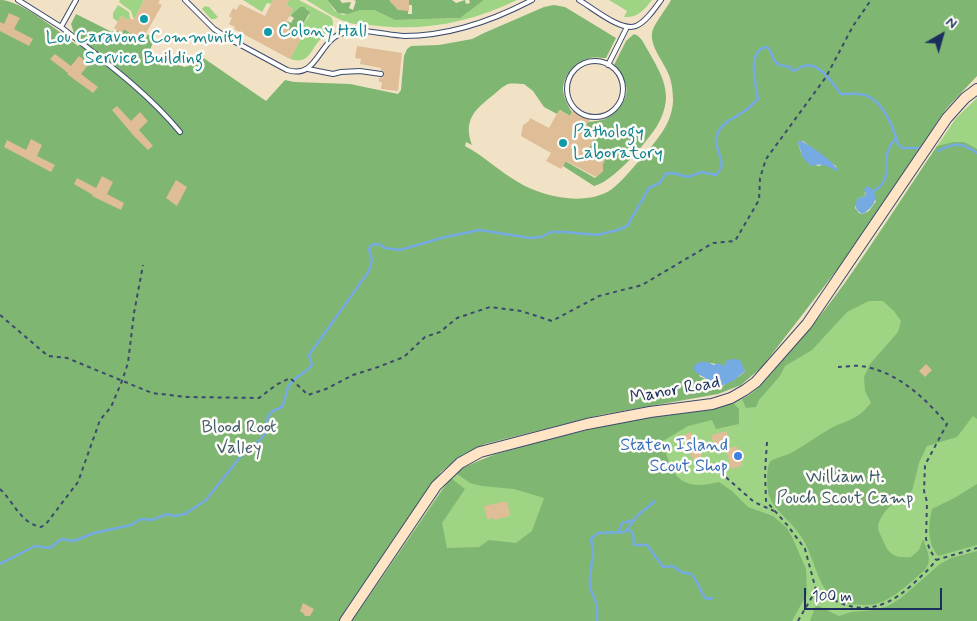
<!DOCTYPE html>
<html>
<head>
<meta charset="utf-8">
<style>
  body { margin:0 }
  #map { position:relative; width:977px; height:621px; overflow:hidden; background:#f1e2c5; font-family:Mynerve,sans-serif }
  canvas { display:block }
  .north { position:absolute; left:917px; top:10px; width:50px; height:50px; -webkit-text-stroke:4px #fdfcf7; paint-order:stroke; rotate:38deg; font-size:14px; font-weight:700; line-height:20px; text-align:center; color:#1b2f5e }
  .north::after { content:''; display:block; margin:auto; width:18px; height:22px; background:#1b2f5e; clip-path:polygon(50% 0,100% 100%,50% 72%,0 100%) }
  .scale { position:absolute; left:804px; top:588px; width:138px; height:22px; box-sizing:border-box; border:2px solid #1b2f5e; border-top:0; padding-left:6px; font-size:15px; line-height:18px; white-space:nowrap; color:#1b2f5e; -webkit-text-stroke:4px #fdfcf7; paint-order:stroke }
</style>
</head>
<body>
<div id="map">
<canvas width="977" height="621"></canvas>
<div class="north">N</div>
<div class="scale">100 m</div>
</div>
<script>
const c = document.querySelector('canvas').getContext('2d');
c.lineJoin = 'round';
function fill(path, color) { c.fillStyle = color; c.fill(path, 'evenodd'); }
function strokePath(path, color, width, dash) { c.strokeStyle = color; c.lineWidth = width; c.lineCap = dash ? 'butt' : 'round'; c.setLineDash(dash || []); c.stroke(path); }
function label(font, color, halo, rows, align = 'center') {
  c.font = font + ' Mynerve,sans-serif'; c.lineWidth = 5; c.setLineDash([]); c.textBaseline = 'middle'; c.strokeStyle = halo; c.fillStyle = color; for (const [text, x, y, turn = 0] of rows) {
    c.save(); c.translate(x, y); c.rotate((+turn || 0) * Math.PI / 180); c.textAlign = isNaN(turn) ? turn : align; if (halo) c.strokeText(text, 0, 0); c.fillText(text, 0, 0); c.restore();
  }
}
const green = new Path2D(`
  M120,0H144L134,20L131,11L119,2Z
  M243,0H273L271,4L267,3L262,12Z
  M289,0H299L331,17L333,21V28C328,32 323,37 318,42C309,54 308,64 290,59L302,36V26L309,16L308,9L300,7L295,13L289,16L293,9L286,5Z
  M306,0H327L335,11L343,15L360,10H374L395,20L459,18L484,0H517C470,23 422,32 370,25C363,24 354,25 347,22C333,18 319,7 306,0Z
  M609,0H652C644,10 638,18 624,17L627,11Z
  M118,5L129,12L130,18L128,20L121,16L118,22L113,18V13Z
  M205,6L209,7L218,17L215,19H211L202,9Z
  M977,98V621H352L439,493L451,478L461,469L495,454L601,427L717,408L745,398L760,386L804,337L839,292L956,118Z`);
const forest = new Path2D(`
  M0,0C22,0 60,33 78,46L82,42L75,36L71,24L76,14L112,32L113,31L116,33L117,30L122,32L124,29L139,38L142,33L145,35L146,34L155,38L147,57L185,67L191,65L202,57L266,101L285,80L294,82L350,84L398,94L401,90L404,56L407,49L411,46L439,45L472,39L484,33L544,7L554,5L565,7L616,38L606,58C601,58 595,57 590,58C576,61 563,75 563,90C564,98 568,106 572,112L570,116L560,110L557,114L544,107L533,91L524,84C519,84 513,83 508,84C503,86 497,92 492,96C474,110 463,121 472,145L466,142L465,146C484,156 499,171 518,182C542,197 586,207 612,189C622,181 630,171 638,162C654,143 672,126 673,101C673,94 672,84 670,78C666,64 650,48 652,33C653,25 667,8 671,0H977V76L946,109L856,245L762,367L741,385L718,394L600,415L485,444L462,455L441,472L398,532L339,621H0ZM803,141L837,167L833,169C828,166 825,163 819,166C804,162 802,157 798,143ZM864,192L876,201L869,211L863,214L859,213L855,208L858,198L866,196ZM711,363L724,366L726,363L742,366L745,371C738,379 729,380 722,387L713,385L710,381L699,376Z
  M327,0H340L342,3L351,2L349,8L353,10L356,1L354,0H391V3H395L396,7L398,10H403L408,8V14H412V5H409V0H452L456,3L465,0L466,4L470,3L469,0H484L460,18L395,20L374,10H360L348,14L338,13Z
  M300,7H304L310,12L302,26V36L284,26L287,21L291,23L294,18L291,16L288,18Z
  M634,34L638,36L642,40C651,57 666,77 666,97C666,106 662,118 657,126C646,143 613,182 594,186L563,166L565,161L595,178L603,171V164L605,159L588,150L598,132L586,125L588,122C595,121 601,121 607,118C618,112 629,98 626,86C624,78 619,71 614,65L626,41Z
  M954,142H964L977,149V419L973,416L957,437L927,446L919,463L912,491C900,499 886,506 880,520C876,527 879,532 882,538C889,555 893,558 911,557L919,550L923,539C927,551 933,559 925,570C908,584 887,607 863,605C854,605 837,602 831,596C816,582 813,552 800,535C791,521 775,511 769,496C767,490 766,467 770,462C774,458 785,456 791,453C805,445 819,435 833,427C841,423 850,421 857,416C863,413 867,407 871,403L865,391L864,377L870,364L898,332L901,321L894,311L883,301H869L847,312L812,350L785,366L780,376L759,400L756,407L746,408L742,399C758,392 771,374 783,360C842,295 888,219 937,146Z
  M733,403L739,409V424L716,429L712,420L688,426L663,441C671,476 680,492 719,482L732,491L748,507L773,516L787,528L792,537L806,569L807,594L792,621H352L451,478L465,489L442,523L447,548L479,547L489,540L516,543L532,531L544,498L514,489L482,486L470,483L456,473L461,469C492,453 524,446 558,437C587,430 617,423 647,418C676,414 705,412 733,403Z
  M977,484V545L938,556C927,541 928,527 932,509L956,497Z
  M977,551V621H810L816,605L839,616L851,612L874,610L888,606L901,598L940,564L951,558Z`);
const water = new Path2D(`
  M799,140C809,144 833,161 838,170L837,171C826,166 823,163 811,166L803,158L798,143Z
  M868,186C881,194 875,207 863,214C855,211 854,206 858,198L866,196L864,189Z
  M734,359L740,360L745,371L733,381L717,388C713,386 712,382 708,380C702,375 699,376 694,370V366C700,360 707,361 714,365L718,363L724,366L727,360Z`);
const stream = new Path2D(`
  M938,151C956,142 961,142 977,153
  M874,191C894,179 882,164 889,148C891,144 894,141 896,138
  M628,529L633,533L634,545H647L663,567L673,566L681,572L691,574L695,579L705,598L709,599L713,598
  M618,533L622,523L635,520
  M0,564L35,546L50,548L61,539L74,541L94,533L131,525L141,519L152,520L167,514L174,516L185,514L206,500L244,452L258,442L265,434L268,416L273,411L282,407C285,400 286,393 288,387C292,378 306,373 312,365L309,355L369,271L372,260L369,250L371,245L379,244L385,248L400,250L445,237L480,230L530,238L541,237L551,232H566L597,235L618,230L627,226L649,188L660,183L665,174L673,173L688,177L702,172L716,175C730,162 712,150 717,135C721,123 733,119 743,112C748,109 753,104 758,99C756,86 746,49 767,47C773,51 771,60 778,64C781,66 787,66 790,67L793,71C798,70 799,67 804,66C819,61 833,84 841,94C848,94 858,93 865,95C884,102 893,126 898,144L902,148H918
  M597,621V605L590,588V578L593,552L591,539L598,533L625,532L637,516L655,501`);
const building = new Path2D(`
  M144,0H160L158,3L162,5L145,35L142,33L139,38L124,29L122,33L114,28L121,16L128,20L129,18L134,20Z
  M273,0H289L286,5L293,9L284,26L302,36L290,59L234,29L235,27L229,24L232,18L229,16L233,8L236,10L240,4L265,16Z
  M389,0H409V11L398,10Z
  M9,13L20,18L14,29L33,39L29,46L0,31V22L4,24Z
  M357,46L402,53L398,91L381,89L382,82H379V78L384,77V72L381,70V68L360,64L361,59L355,58Z
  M55,54L71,66L79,56L89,64L81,74L98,87L93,93L67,74L68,73L50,59Z
  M117,106L131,121L140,112L148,121L139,130L153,146L148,150L133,135L112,110Z
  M559,110L570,116L573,111L590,120L586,125L598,132L588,150L605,160L603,163V171L596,177L566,161L561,169L546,161L551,153L521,136L523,125L529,121L530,118L549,128Z
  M31,139L42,145L37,156L55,165L51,172L4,147L7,140L26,150Z
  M102,176L113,182L107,194L124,203L121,210L92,196L93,195L74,184L77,178L96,188Z
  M176,180L187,187L177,206L166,198Z
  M926,364L932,370L925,377L919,371Z
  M727,431L730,443L714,447L711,435Z
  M691,432L702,456L693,460L682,436Z
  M737,446L738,450L741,449L744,461L741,462L742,466L731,469L726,449Z
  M507,501L510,516L494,520V518L487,519L484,506Z
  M303,603L314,609L310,616H305L303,613L300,611Z`);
const path = new Path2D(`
  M0,315L48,356L67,358L152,393L187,397L259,398L276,385L290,378L308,395L326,389L353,375L378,367L404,357L425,337L440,332L457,318L490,307L521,311L552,321L599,296L642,285L713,243L735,241L759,200L760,178L766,159L826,77L853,26L871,0
  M838,367C845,367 854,365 861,366C897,371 925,398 947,424L925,465L924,491L927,502L926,539L930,550L936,560
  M767,442L765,472L766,501L788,526L805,549L816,590C853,614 878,615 912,585C920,577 929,570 936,560L977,548
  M720,472L754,502L774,511
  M0,489C14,502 20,523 41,527L46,524L78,482L100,420L111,407L122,381L128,363L134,313L143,265
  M798,621L816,590`);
const lane = new Path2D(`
  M18,0L61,27L76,0
  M185,0L214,29L226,37L287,70C318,80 318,40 343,33C360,27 386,35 404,36C450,36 492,21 532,0
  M579,0C593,8 621,32 636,26C646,22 655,8 661,0
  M61,27C103,60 146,91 180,132
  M567 89a28 28 0 1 1 56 0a28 28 0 1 1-56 0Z
  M608,65L627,27
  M308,69L333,74L341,72L360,71L381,74`);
const secondary = new Path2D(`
  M345,621L436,486L460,463L480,452L587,424L650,412L712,404L731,398L745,390L756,382L807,324L947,118L965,98L977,89`);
const markers = [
  [144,19,5,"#0f9aa8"],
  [268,32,5,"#0f9aa8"],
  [563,143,5,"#0f9aa8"],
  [738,456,5,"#3f7fe0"]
];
const cultureNames = [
  ["Colony Hall",278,32],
  ["Lou Caravone Community",144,38,"center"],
  ["Service Building",144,59,"center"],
  ["Pathology",573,133],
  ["Laboratory",573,154]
];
const streetNames = [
  ["Manor Road",675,391,-10]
];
const parkNames = [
  ["Blood Root",239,428],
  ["Valley",239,449],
  ["William H.",845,478],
  ["Pouch Scout Camp",845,499]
];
const shopNames = [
  ["Staten Island",728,446],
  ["Scout Shop",728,467]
];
fill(green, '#9fd485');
fill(forest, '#7fb672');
fill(water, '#75aae3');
strokePath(stream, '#75aae3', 2.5);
fill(building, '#debd97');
strokePath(lane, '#3b4a6d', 6);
strokePath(secondary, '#3b4a6d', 12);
strokePath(path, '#3b4a6d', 2, [4, 4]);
strokePath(lane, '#fff', 4);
strokePath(secondary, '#ffe4c6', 10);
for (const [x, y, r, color] of markers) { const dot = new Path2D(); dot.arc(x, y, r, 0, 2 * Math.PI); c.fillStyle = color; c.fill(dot); strokePath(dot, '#fdfcf7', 2); }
label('18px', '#0d838f', '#fdfcf7', cultureNames, 'left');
label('18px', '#1b2f5e', '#fdfcf7', streetNames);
label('18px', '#3c5868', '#fdfcf7', parkNames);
label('18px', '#366cbe', '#fdfcf7', shopNames, 'right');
</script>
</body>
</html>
